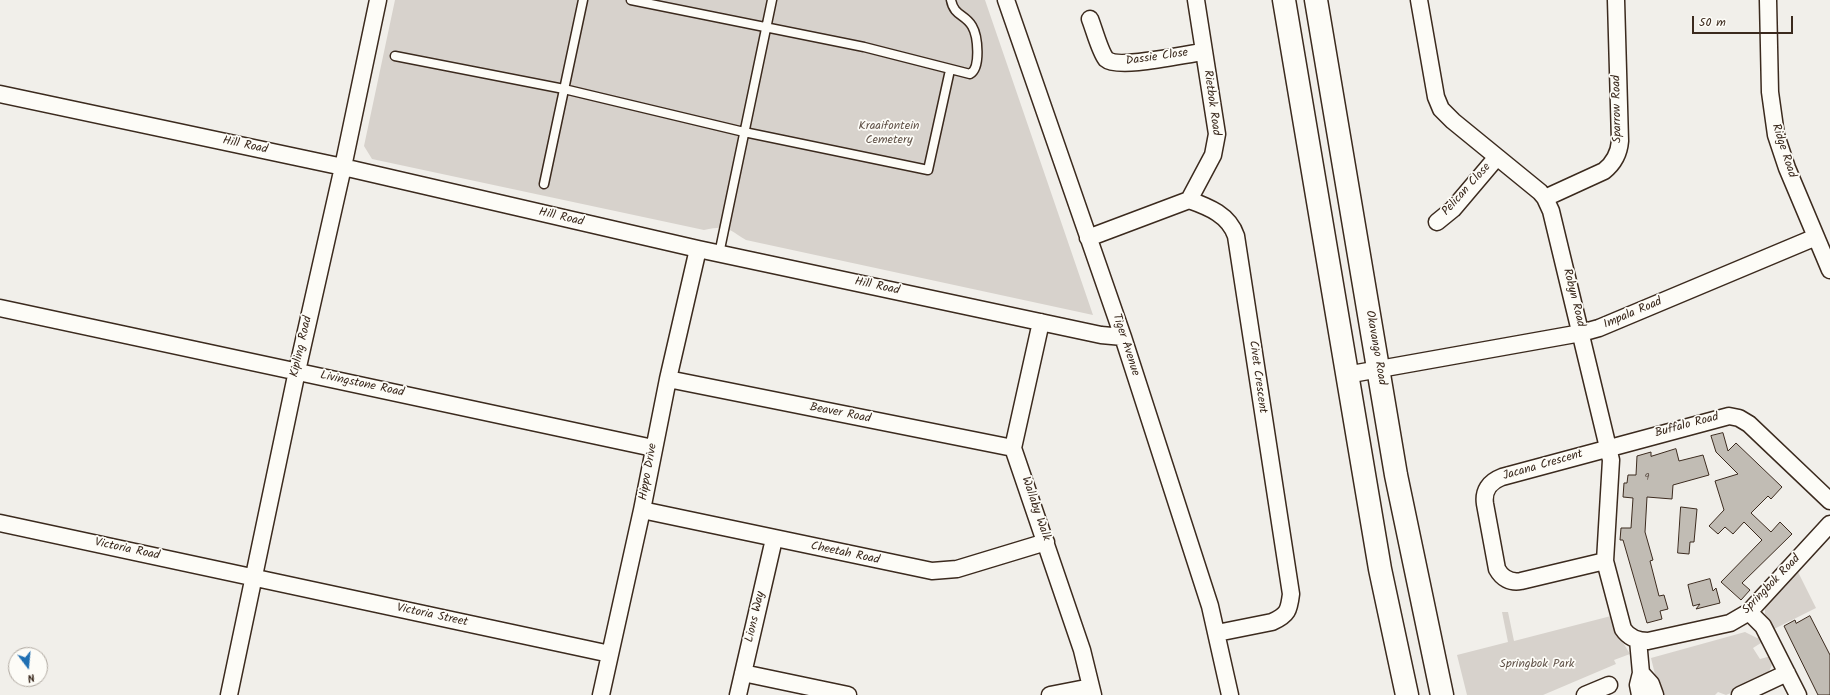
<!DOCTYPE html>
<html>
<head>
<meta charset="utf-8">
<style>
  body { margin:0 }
  #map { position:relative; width:1830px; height:695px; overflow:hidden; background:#f1efea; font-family:Kalam,sans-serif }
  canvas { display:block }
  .north { position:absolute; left:8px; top:647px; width:40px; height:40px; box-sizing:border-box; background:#fdfcf7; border:1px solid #afa8a0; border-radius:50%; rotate:164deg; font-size:11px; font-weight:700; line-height:16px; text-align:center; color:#3b2a1e }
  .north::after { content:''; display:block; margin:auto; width:14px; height:18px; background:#1f6fb2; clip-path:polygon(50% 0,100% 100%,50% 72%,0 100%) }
  .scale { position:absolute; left:1692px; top:16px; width:101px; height:18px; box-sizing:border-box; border:2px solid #3b2a1e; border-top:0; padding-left:5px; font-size:12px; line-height:14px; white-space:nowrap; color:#3b2a1e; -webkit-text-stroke:3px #fdfcf7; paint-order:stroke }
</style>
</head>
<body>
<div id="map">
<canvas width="1830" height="695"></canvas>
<div class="north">N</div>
<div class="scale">50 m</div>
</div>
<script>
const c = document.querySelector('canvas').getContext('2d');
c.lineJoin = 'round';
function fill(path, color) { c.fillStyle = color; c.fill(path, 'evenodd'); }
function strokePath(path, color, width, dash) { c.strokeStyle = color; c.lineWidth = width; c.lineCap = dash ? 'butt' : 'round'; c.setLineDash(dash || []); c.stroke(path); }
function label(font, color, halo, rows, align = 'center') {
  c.font = font + ' Kalam,sans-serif'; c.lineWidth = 3.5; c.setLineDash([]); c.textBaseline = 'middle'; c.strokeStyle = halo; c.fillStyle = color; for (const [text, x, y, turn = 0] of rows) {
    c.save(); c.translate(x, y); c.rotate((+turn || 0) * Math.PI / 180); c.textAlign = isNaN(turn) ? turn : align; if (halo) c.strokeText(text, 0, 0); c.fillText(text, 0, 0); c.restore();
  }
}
const green = new Path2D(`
  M395,0H985L1093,315L746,240C727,228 727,225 704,230L372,159L364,146Z
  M1797,570L1816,608L1772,630L1765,614V606Z
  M1502,612H1508L1514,641L1611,616L1617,633L1630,654L1614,660L1616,664L1543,695H1467L1457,655L1508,642Z
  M1745,632L1757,638L1761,636L1764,641L1753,648L1760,659L1771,656C1779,678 1741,688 1726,695L1718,692L1715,695H1660L1651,658Z`);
const building = new Path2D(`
  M1723,433L1728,451L1736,443L1782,487L1771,499L1768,496L1751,513L1771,532L1780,522L1792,534L1742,583L1750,590L1741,600L1721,582L1762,540L1744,522L1733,534L1725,527L1718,534L1709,526L1724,510L1715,481L1738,474L1716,452L1711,436Z
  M1676,449L1679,461L1703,455L1709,475L1673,485L1672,499L1647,497L1645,532L1653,560L1650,561L1659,596L1664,595L1668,609L1660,611L1662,619L1647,623L1623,540H1620L1621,528H1631L1633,498L1623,497L1624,483H1627L1628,475H1636L1637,456L1651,452V456Z
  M1681,507L1697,509L1694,542H1690L1689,554L1678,553Z
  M1710,579L1713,591L1716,588L1720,603L1696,609L1700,604L1693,606L1688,585Z
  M1810,616L1830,655V695H1818L1784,626L1795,620L1796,623Z`);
const service = new Path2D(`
  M631,0L864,47L970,74C981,68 978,36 972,26C965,14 954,16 951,0
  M395,56L564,89L744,132L928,170L950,70
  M544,184L583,0
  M719,254L772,0`);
const minor = new Path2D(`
  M1006,0L1123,337L1210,606L1230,695
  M1419,0L1436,97L1441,109L1453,121L1540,192L1545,198L1551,211L1611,460L1605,561L1623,629C1629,638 1637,641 1648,641L1730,623L1749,612L1830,524
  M1768,0L1770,92L1776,135L1787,168L1830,270
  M1090,19C1094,29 1100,52 1106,59C1118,70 1185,54 1203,52
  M0,94L343,167L698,249L1101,335L1123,337
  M1545,198L1604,171C1614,163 1619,154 1620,141L1616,0
  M1189,200L1213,155L1217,134L1196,0
  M1437,222L1453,209L1497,157
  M1088,238L1189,200C1209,207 1229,215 1236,236L1291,594C1289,610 1288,615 1272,622L1217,633
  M0,308L653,448
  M1041,322L1013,448L1082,650L1093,695
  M1346,375L1581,333L1599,328L1816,237
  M668,379L1013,448
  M642,510L932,571L957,569L1046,542
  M0,523L610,654
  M1605,561L1521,581C1510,583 1502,578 1497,569L1485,504C1483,491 1489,482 1502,477L1729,416L1739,418L1749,424L1830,501
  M1749,612L1763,626L1798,695
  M1638,640L1641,673L1638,685L1640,695
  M743,673L848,695
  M1641,673L1651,684L1655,695
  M229,695L297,371L343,167L378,0
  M601,695L642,510L668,379L698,249
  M738,695L774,539
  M1050,695L1091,687
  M1585,695L1609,685
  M1740,695L1787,673`);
const secondary = new Path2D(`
  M1284,0L1380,569L1407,695
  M1316,0L1396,475L1442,695`);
const numberNames = [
  ["9",1647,478]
];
const streetNames = [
  ["Dassie Close",1157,58,-8],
  ["Rietbok Road",1211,103,82],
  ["Sparrow Road",1618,109,-91],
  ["Hill Road",245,146,12],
  ["Ridge Road",1783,151,72],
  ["Pelican Close",1467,190,-48],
  ["Hill Road",561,218,13],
  ["Hill Road",877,287,12],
  ["Robyn Road",1573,298,76],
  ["Impala Road",1633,314,-23],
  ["Tiger Avenue",1125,345,72],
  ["Kipling Road",302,347,-77],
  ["Okavango Road",1375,348,80],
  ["Civet Crescent",1257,377,82],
  ["Livingstone Road",362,385,12],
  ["Beaver Road",840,414,11],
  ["Buffalo Road",1687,426,-15],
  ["Jacana Crescent",1543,466,-16],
  ["Hippo Drive",649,472,-80],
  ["Wallaby Walk",1035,509,71],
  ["Victoria Road",127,550,12],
  ["Cheetah Road",845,554,12],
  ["Springbok Road",1772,585,-46],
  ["Victoria Street",432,616,12],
  ["Lions Way",756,617,-77]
];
const parkNames = [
  ["Kraaifontein",889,127],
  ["Cemetery",889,141],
  ["Springbok Park",1537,665]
];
fill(green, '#d7d2cc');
fill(building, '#c1bcb4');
strokePath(building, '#3b2a1e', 1);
strokePath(service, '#3b2a1e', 11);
strokePath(minor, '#3b2a1e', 19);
strokePath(secondary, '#3b2a1e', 25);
strokePath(service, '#fdfcf7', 8);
strokePath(minor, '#fdfcf7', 16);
strokePath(secondary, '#fdfcf7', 22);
label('10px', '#5c4e44', null, numberNames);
label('12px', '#3b2a1e', '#fdfcf7', streetNames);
label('12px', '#62544a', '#fdfcf7', parkNames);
</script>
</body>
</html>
